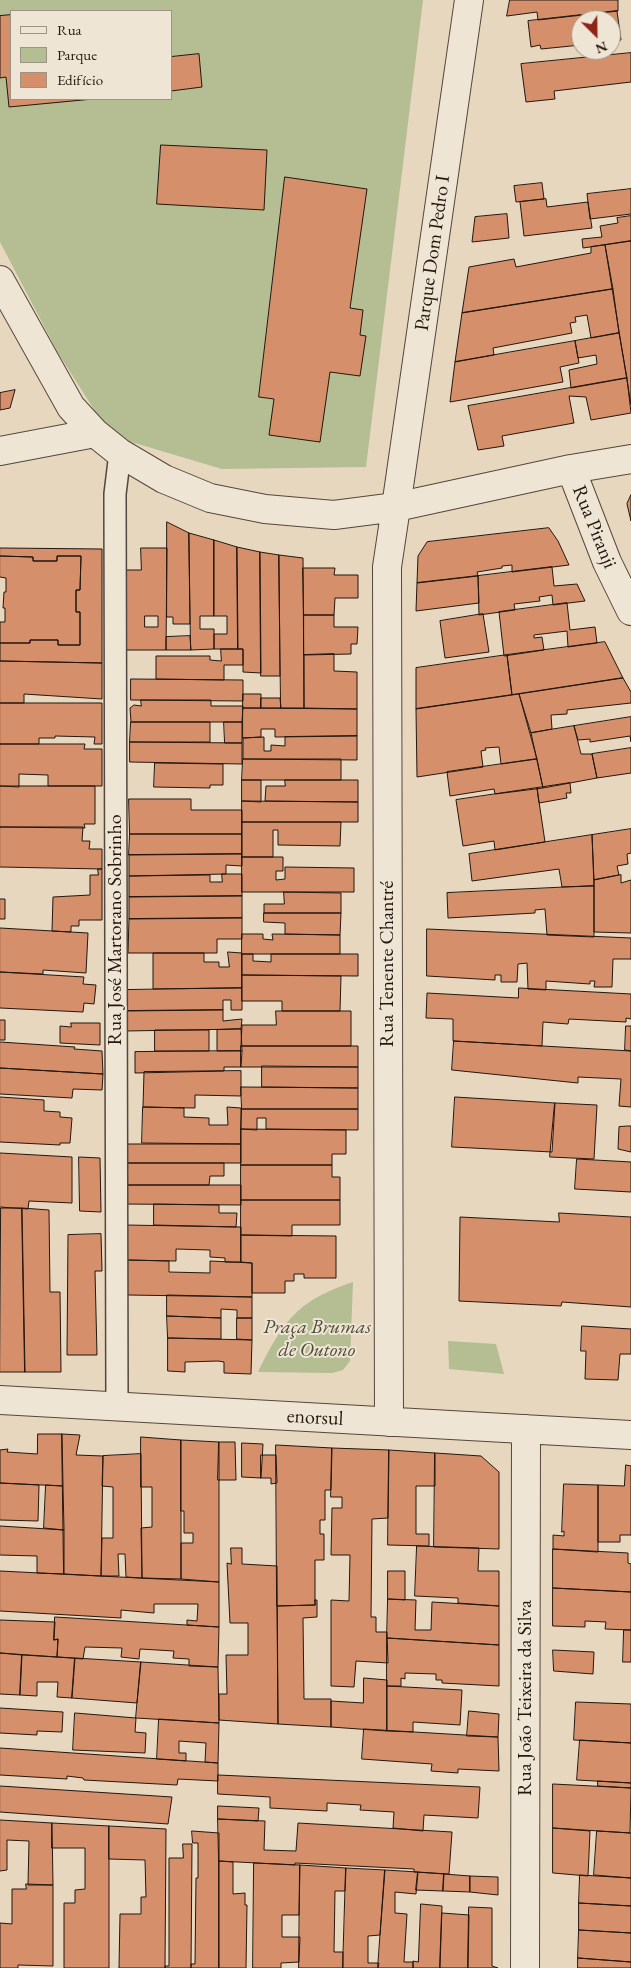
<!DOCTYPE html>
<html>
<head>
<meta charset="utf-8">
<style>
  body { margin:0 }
  #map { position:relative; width:631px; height:1968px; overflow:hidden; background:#e7d7be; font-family:"EB Garamond",serif }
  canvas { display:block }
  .legend { position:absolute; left:10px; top:10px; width:162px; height:90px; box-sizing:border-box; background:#efe5d5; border:1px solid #9d9386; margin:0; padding:6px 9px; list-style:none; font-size:15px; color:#23170f }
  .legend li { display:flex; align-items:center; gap:10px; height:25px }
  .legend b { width:25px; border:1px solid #9d9386 }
  .north { position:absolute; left:571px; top:10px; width:50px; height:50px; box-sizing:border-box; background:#efe5d5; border:1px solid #9d9386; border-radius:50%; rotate:157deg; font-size:14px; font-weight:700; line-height:20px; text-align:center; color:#23170f }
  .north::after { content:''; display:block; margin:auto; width:18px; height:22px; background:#8f2418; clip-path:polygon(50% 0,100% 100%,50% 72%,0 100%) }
</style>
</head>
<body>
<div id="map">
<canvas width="631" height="1968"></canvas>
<ul class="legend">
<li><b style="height:6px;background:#efe5d5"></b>Rua</li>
<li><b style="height:14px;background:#b4be92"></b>Parque</li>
<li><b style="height:14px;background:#d68f6b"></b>Edifício</li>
</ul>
<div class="north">N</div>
</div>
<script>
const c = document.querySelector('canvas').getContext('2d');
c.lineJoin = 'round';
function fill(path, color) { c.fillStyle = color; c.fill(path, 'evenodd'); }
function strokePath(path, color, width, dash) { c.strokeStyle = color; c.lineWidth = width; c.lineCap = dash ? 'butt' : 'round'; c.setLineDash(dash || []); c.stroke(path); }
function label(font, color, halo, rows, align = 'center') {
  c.font = font + ' "EB Garamond",serif'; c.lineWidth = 4; c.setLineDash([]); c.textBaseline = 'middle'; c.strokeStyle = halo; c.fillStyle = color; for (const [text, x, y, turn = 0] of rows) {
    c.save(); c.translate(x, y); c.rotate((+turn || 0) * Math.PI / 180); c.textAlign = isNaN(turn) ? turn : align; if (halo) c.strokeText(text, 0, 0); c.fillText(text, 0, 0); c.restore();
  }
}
const green = new Path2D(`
  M0,0H423L366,467L222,469L111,436L58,353L0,242ZM11,11H171V99H11Z
  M353,1282L350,1361L343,1370L332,1373L258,1372C284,1320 297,1301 353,1282Z
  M448,1341L496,1344L504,1374L449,1369Z`);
const building = new Path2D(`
  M510,0H618V11L538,20L537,12L507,16Z
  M617,11L621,40L611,41V20H581V45L541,49L540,45L531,47L528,21Z
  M11,15V99H93L9,107L6,77L0,78V16Z
  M631,53V82L554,91L555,99L526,102L521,64Z
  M199,54L202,87L171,91V57Z
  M161,145L267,150L264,210L157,204Z
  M285,177L367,189L350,308L363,310L360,335L366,336L360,376L330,372L320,442L269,435L274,399L259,397Z
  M542,183L544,199L516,202L514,186Z
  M631,189V214L590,219L587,194Z
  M546,199L547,207L588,202L592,228L524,236L520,202Z
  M507,214L509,238L472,242L475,217Z
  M631,216V241L583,248L582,239L602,237L600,226L618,223L617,218Z
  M631,241V405L605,245Z
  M605,245L613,289L462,313L469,267L514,259L516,267L591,253V247Z
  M613,289L619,333L591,338L587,315L575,317L576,322L570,323L572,333L493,348L494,355L455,362L462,313Z
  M619,333L627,378L571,388L569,370L597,364L596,355L578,358L575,341Z
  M575,341L579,363L560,367L563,382L450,402L455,362Z
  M627,378L631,413L591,420L586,397L569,396L574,423L502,436L504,446L478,450L468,406Z
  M15,390L10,408L0,410V393Z
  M631,495V521L627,504Z
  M167,522L189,533L190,624H173V617H167Z
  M549,528L558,541L569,565L512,572V565L502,566V568L477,572L478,576L417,583L418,556L427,542Z
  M189,533L214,540V616H200V629H214V649L191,650Z
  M214,540L237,547L238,649H214V634H227V616H214Z
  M237,547L260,552L261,673L243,672V649H238Z
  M0,548L102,549V663L0,661V643H30V640H58V645H80V612H76V590H80L81,556H57V561H33V557L0,556Z
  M141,548H167L166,650H125L126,570H141ZM145,616H158V627H145Z
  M260,552L279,555L280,676H261Z
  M279,555L303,558L304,708H281Z
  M0,556L33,557V561H57V556H81L80,590H76V612H80V645H58V640H30V643H0V622H5V608H3L4,592H6V578L0,577Z
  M552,567L554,586L577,584L585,601L553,605L552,595L539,597L540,601L514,604L515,610L479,615L478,576Z
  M303,568H335L334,575H358V598H335L334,615H304Z
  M478,576L479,603L416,611L417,583Z
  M567,603L570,630L595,627L597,643L568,647L567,631L534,635V638L542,637L544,650L504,656L499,612Z
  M483,614L489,652L445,658L440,621Z
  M304,615H334V627H358L357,644H351V654L304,655Z
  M190,636L191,650H166V637Z
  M605,642L623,678L512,695L507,655Z
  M221,649H243V665H224V680L156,679V656H210V660L221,661Z
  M334,654V671L357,672V709L304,708V655Z
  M507,655L512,695L416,709V668Z
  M0,661L102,663V699L24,694V703H0Z
  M623,678L631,692V703L567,710V714L551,715L552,729L531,733L519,694Z
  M131,679L243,680V701L131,700Z
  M243,694H261V708H243Z
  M519,694L537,759L501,764L499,747L485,748L486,750L481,751L483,767L417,777L416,709Z
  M261,698H280L281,708H261Z
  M141,700H211V706H243L242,722H131L130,708L134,705L141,706Z
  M0,703H102V744H94L95,737L55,736V738H39V744H0Z
  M243,708L357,709V736L275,737V729H261V737L243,738Z
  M631,717V742L630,736L590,742V739L578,740L574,726Z
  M131,722H210V742H130Z
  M224,722H242V743H225Z
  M574,726L581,754H592L597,778L543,788L531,733Z
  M357,736V760L243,759V738L264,737V751H271V745L285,746V737Z
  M130,742L242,743V764L130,762Z
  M0,744H85L84,749H102V786H48V775L19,774V787L0,786Z
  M631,748V773L597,778L592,754Z
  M243,759H341V780H242Z
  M537,759L543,788L495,794L494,789L450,796L447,772Z
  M155,763L223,764V785H210V788L154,787Z
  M242,780H261V802L242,801Z
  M285,780H358V802L265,801L266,786H285Z
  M570,783L571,793H566L567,798L539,803L537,788Z
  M0,786H95V824H84L85,828L0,827Z
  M537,788L545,842L495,850L494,841L463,846L456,800Z
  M129,799H191V810H242V834H130Z
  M242,801L358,802V822H242Z
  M242,822H341L340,846L278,845V830H273V857H242Z
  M0,827H83L82,841H90L89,849H102V869L0,867Z
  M631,829V853L627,854L628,864L617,866L619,875L594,880L592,835Z
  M130,834H242V854L129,855Z
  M592,835L594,886L562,887L559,869L472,881L469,854Z
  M242,854V866L226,865V874L129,876V855Z
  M242,857H283V871H276V880L285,879V867L354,868V892H242Z
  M98,869H102V920H79V926H71V932L52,931L53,897L90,895V875H98Z
  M222,874H242V896L129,897V876L210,875V882H222Z
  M621,875V883L631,880V933L594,932V880Z
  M594,886V937L547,935L545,909L535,910V913L448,918L447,893Z
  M284,892L341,893V913H264V904H284Z
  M242,896V918L129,919V897Z
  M0,899H5V919H0Z
  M264,913H341L340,935L285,934V923L264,922Z
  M242,918V939H217V953H128L129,919Z
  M0,928L88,933L86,973L43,970V974L0,972Z
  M427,929L631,938V959H613L612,987H594L595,981H590V984L546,981V990L528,989L527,963L518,964L517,982H501V975H495V980L427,976Z
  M242,934H263V939L273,940L272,934L340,935V954H242Z
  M228,952L242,953V988L153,989V953H204V962H219V967H229Z
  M242,954H253V961L271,962V954H358V976L242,975Z
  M0,972L84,977L83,984L96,985L94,1004L84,1003L83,1012L0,1008Z
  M242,975L341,976L340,1011H282V1001H242Z
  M242,988V1010H231V1000H223V1010L125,1011V990Z
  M519,988L631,994V1019L626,1018V1022L569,1019L568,1024L543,1022L542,1046L453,1041V1019L426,1018L427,993L518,998Z
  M223,1010V1021L242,1019L241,1029L125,1031V1011Z
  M276,1011H351V1046H241L242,1025H276Z
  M0,1020H5V1040H0Z
  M71,1023H100V1045L60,1043V1026L71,1027Z
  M626,1026H631V1051L625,1050Z
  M241,1029L242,1051H217V1030Z
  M155,1030H209V1051H155Z
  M454,1041L631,1051V1107L619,1106L621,1079L578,1077V1083L452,1070Z
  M0,1042L75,1047L74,1049L102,1051L103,1074L0,1068Z
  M241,1046H358V1067H241Z
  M242,1051L241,1067H224V1071L135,1073V1052Z
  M262,1066L358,1067V1088L262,1087Z
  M0,1068L103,1074L102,1090L73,1089L72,1098L0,1094Z
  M241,1071V1096L195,1095V1108L143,1107L144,1072Z
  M241,1087L358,1088V1109H242Z
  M0,1097L44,1100V1111L60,1112V1117L72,1118L70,1143H60V1145L0,1142Z
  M455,1097L555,1103L552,1152L452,1147Z
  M555,1103L597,1105L594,1159L550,1157Z
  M143,1107L184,1108V1117L209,1118V1125H228L227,1107L241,1108V1144L142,1143Z
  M242,1109H358V1130L266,1129V1118H257V1130L241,1129Z
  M628,1126H631V1152L618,1149L619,1127Z
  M241,1129L346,1130V1154H332V1165H241Z
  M124,1144H241V1163H124Z
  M0,1153L72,1157V1203L29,1201L28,1209L0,1207Z
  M79,1157L100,1158L101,1212L80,1211Z
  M577,1159L631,1162V1192L575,1189Z
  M124,1163H224V1176H210L209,1185H124Z
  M241,1165H332V1177H340V1200H241Z
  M124,1185H241V1205L124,1204Z
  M241,1200H340V1225H292V1236L241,1235Z
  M154,1204L219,1205V1213H237L236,1227L154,1225Z
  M1,1208H22L25,1372H0Z
  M22,1208L49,1210L50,1292H60L61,1372H25Z
  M559,1213L631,1217V1307L562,1302L561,1306L459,1301L460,1217L559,1222Z
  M125,1225L241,1227V1262H225V1258L210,1257V1250L176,1249V1261L125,1260Z
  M101,1234L102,1271H95L97,1355H67L68,1235Z
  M241,1235L336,1236V1278H304V1274H294V1281H285V1293H252V1263L241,1262Z
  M128,1260L169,1261V1272L210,1273V1261L252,1263V1297L128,1295Z
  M167,1295L252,1297V1318H237V1310L221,1309V1318L167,1316Z
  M167,1316L221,1318V1339L168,1338Z
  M237,1318H252V1340L237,1339Z
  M582,1326L631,1329V1354H620L618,1380L585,1379L586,1351H581Z
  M168,1338L252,1340L251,1374L224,1373V1362L218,1361L185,1362V1372L168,1371Z
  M38,1434H62L63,1486L0,1483V1450L8,1449L7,1452L37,1454Z
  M62,1434L80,1435L76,1455L103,1456L101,1576L64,1574Z
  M141,1437L181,1440V1579L142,1578L141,1528L152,1527V1487H141Z
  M181,1440L219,1442V1582L181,1579V1543H193V1533H184V1511H181Z
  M219,1442H235L236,1480H218Z
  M242,1443L263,1444L261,1478L242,1477Z
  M276,1445L332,1448L331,1490H325V1520H320V1534H324V1560H315V1605L277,1606Z
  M332,1448L389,1450L388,1518L372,1519L371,1617H376V1632H387L388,1663L356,1661L354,1687L331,1686V1600L349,1601L350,1555H331L332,1508H342V1497H331Z
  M389,1450L435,1453V1486H416V1534H429V1546L388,1545Z
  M435,1453L481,1456L499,1472V1549L434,1547Z
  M141,1454L142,1578L126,1577L125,1554H118L119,1576H101L102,1538H113V1487L102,1486L103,1456Z
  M261,1455H276L277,1483L271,1484V1478H261Z
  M626,1465L631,1466V1535H620V1542H598V1485L624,1486Z
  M0,1483L39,1485L38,1521L0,1520Z
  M564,1484L598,1485V1552L553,1549V1535L564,1536V1531L562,1532Z
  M46,1485L63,1486L64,1530L44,1528Z
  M0,1526L64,1530V1574L37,1573V1556L0,1555Z
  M417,1546L479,1548L478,1571H499V1606L458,1603V1598L415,1596Z
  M231,1548H242V1564L277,1566L278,1724L219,1720V1694H227L226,1655H248V1623H230L227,1563L231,1564Z
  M553,1549L628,1553V1563L631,1564V1592L553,1588Z
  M0,1571L219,1582V1627L187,1625V1620L197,1621L198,1604H154V1613L121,1610V1618L0,1611Z
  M388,1571H405V1600L388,1599Z
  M553,1588L631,1592V1630L605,1629L606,1622L585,1621V1627L553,1626Z
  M388,1599L416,1600L415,1630H431L432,1602L499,1606V1645L387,1638Z
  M315,1600H317V1617L303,1618L304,1699H331V1727L278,1724L277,1606L315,1605Z
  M55,1617L219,1627L218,1667L189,1666V1659L173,1658L174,1651L140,1649L139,1659L121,1657L122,1648L85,1647L83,1659L57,1657L58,1639L54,1640Z
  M0,1620L55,1622L54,1640L58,1639L57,1657L0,1653Z
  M624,1630H631V1662H623Z
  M387,1638L499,1645V1686L442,1683V1680H436V1674L405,1673V1679L401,1678V1686H387Z
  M553,1650L594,1652L593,1674L554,1671Z
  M0,1653L22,1655L20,1695L0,1694Z
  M22,1655L75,1658L72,1698L57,1697L58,1682H37V1696L20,1695Z
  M75,1658L141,1662L137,1703L72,1698Z
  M141,1662L218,1667L219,1723L136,1718Z
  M364,1678L387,1680V1731L331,1727V1701L363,1703Z
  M387,1686L462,1690L460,1725L413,1722V1732L387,1731Z
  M576,1702L631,1704V1743L574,1740Z
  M0,1708L63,1712L62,1732L37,1731V1735L0,1733Z
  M469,1711L499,1714L498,1737L467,1736Z
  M75,1713L136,1718L135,1732L146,1733L145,1753L73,1750Z
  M159,1719L219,1723L218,1763L205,1762L206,1743L179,1741V1753H186V1761L157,1759Z
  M364,1729L498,1737L499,1771L458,1769V1773L431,1771L432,1764L362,1759Z
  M580,1740L631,1743V1783L577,1780Z
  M0,1748L218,1763V1781L178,1779L177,1785L84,1780L83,1778L67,1776V1779L0,1775Z
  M218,1775L480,1787L478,1818L424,1815L423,1831L393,1828L394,1812L360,1810L361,1805L327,1803V1811L270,1808V1797L218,1794Z
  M598,1781L631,1783V1788L598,1786Z
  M553,1784L631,1788L630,1833L553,1828Z
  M0,1786L172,1797L168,1824L0,1812Z
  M218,1806L259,1808L258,1821L218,1819Z
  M218,1819L265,1821L264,1850L296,1851L298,1823L452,1832L449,1874L414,1872V1869L295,1863V1865L219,1861Z
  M0,1820L52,1823L53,1885H28L29,1841L7,1840V1870L0,1871Z
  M52,1823L109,1826V1968H64V1903H75V1890L85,1889V1848H52Z
  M109,1826L166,1829L165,1968H119L120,1914H141V1897H146L145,1860L109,1859Z
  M553,1828L590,1831L588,1876L553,1873Z
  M192,1831L219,1833V1968H191V1964H195L196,1878H198V1843H193Z
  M597,1831L631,1833V1878L594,1875Z
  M183,1844H192L191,1968H165V1966H169V1858H183Z
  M219,1861L233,1862V1894L245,1893V1905H247L246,1968H219Z
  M254,1863L300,1865L299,1915H282V1937H300L299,1962L281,1963V1968H253Z
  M300,1865L346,1868L345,1891H335L334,1952H343V1968H299Z
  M346,1868L385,1870L380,1935L368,1936V1963H379L378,1968H343Z
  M385,1870L418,1872L416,1894L395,1892V1913L407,1914L404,1962H413V1968H378Z
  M418,1872L444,1874L443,1891L416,1890Z
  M444,1874L470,1876V1892L443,1891Z
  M580,1875L631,1878V1906L579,1903Z
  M470,1876L498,1877V1895L470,1892Z
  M26,1884L53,1885V1966L18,1965V1968H0V1923L12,1924V1889H26Z
  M579,1903L631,1906V1933L579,1930Z
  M421,1904L442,1906L440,1968H413V1961L418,1962Z
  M469,1907L492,1908V1966L498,1968H468Z
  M442,1913L469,1915L468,1968H440Z
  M579,1930L631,1933V1962L578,1958Z
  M578,1958L631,1962V1968H578Z`);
const service = new Path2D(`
  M117,1407L115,494L120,453`);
const minor = new Path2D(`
  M0,280L71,407L95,433L120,453L164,479L210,498L265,509L334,515L396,507L387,567L389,1422
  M0,451L95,433
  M0,1400L631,1435
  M525,1968L526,1429`);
const tertiary = new Path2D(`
  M469,0L396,507L571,469L631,459
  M571,469L607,562L631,611`);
const streetNames = [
  ["Parque Dom Pedro I",433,253,-82],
  ["Rua Piranji",594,527,68],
  ["Rua José Martorano Sobrinho",116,930,-90],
  ["Rua Tenente Chantré",388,964,-90],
  ["enorsul",315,1418,3],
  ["Rua João Teixeira da Silva",526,1698,-90]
];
const parkNames = [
  ["Praça Brumas",317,1328],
  ["de Outono",317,1351]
];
fill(green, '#b4be92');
fill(building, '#d68f6b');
strokePath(building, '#23170f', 1);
strokePath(service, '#54473b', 24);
strokePath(minor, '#54473b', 30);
strokePath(tertiary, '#54473b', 30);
strokePath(service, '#efe5d5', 21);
strokePath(minor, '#efe5d5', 28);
strokePath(tertiary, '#efe5d5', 28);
label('20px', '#23170f', '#efe5d5', streetNames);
label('italic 20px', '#4e4936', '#efe5d5', parkNames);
</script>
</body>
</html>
